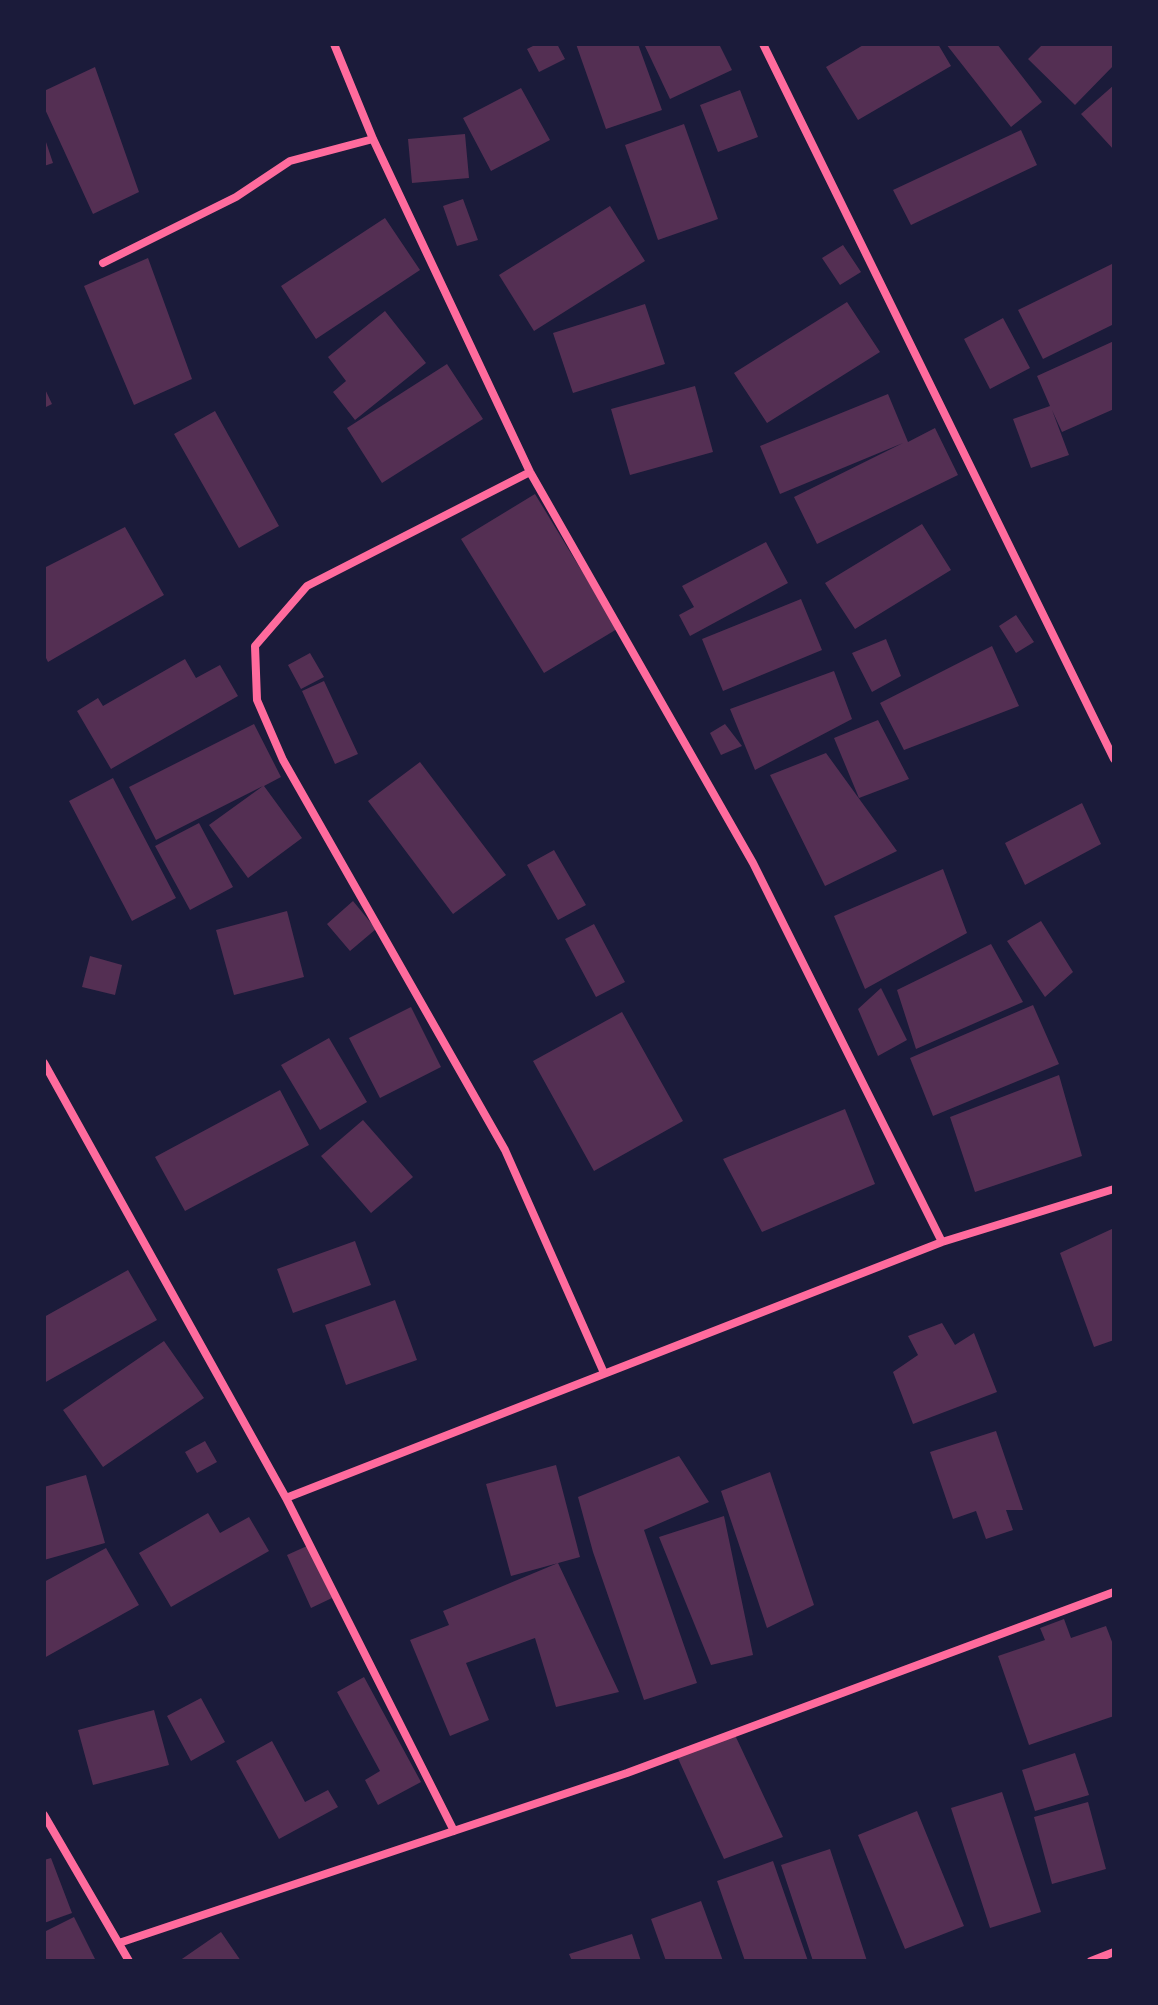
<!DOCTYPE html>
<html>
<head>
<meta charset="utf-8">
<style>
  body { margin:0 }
  #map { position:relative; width:1158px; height:2005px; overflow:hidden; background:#1b1b3a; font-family:Barlow,sans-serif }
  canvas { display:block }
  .frame { position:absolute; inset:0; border:46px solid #1b1b3a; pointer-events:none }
</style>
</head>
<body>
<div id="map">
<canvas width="1158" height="2005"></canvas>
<div class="frame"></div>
</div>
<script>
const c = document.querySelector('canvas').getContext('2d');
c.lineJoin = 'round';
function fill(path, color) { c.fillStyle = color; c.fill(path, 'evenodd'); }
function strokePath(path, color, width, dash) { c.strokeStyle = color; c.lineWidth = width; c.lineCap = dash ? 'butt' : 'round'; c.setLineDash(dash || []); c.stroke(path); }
const building = new Path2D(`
  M537,44H557L565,59L539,72L527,49Z
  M576,44H638L662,110L606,129Z
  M644,44H719L732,70L670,99Z
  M865,44H938L951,66L858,120L826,67Z
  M946,44H997L1042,102L1011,127Z
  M1043,44H1114V65L1075,105L1028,59Z
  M95,67L139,192L93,214L44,107V91Z
  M1114,85V150L1081,114Z
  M521,88L550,140L491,171L463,118Z
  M740,90L758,137L718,152L700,105Z
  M684,124L718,219L658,240L625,145Z
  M1021,130L1037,165L911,225L893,190Z
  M465,134L469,178L412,183L408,139Z
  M44,136L53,163L44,166Z
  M463,199L478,240L457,246L443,206Z
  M610,206L645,261L534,331L499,275Z
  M385,218L420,270L316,339L281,286Z
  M843,245L861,272L840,285L822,258Z
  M148,258L192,379L134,405L84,286Z
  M1114,263V324L1043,359L1018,310Z
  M847,302L880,352L767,423L734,373Z
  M645,304L665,364L573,393L553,333Z
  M385,311L426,363L355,420L333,392L346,381L328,357Z
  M1003,318L1030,368L990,389L964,339Z
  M1114,341V409L1062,432L1052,410L1069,455L1031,468L1013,419L1050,406L1037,376Z
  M447,364L483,419L382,483L347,428Z
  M695,386L713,452L630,475L611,409Z
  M44,387L52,404L44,408Z
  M888,394L908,442L935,428L958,475L817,544L794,497L903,443L780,494L760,446Z
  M215,411L279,526L239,548L174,434Z
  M535,494L617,629L544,673L461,539Z
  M922,524L951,570L855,629L825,583Z
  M125,527L164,595L48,662L44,654V568Z
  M766,542L788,583L690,636L679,615L694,607L682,586Z
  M801,599L822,650L723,691L702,639Z
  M1016,615L1034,642L1016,653L999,626Z
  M886,639L901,676L872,692L852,653Z
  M992,646L1019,706L904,750L880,703Z
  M310,653L324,677L301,689L288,665Z
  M185,659L196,678L220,665L238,696L111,769L77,711L98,698L103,706Z
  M834,671L852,719L755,770L730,709Z
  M324,681L358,754L335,764L302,691Z
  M878,720L909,779L859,798L834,738Z
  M254,724L281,777L264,786L302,838L248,878L209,825L263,786L156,840L129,787Z
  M725,724L742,746L721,755L710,733Z
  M826,753L897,851L825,886L770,775Z
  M420,762L506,875L453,914L368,801Z
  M113,778L176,898L132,921L69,801Z
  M1082,803L1101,844L1025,885L1005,843Z
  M199,823L233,887L190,910L155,846Z
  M554,850L586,905L558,920L527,865Z
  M943,869L967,933L865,989L834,916Z
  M353,901L376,929L350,951L327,924Z
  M287,911L304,977L234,995L216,930Z
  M1041,921L1073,972L1045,997L1007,941Z
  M594,924L625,982L596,997L565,939Z
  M991,944L1023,1002L916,1049L897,990Z
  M90,956L122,965L115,995L82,987Z
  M881,988L907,1040L878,1056L858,1009Z
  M1033,1005L1059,1064L933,1116L910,1058Z
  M411,1007L441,1067L380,1098L349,1038Z
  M622,1012L683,1121L594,1171L533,1061Z
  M329,1038L367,1102L320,1130L281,1065Z
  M1059,1075L1082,1156L975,1192L950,1117Z
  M280,1090L309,1145L185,1211L155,1157Z
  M845,1109L875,1184L762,1232L723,1159Z
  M363,1120L413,1177L371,1213L321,1156Z
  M1114,1228V1340L1094,1347L1060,1253Z
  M355,1241L371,1285L293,1313L277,1269Z
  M128,1270L157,1320L44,1383V1317Z
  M395,1300L417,1360L346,1385L325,1325Z
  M942,1323L955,1345L974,1333L997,1392L913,1424L893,1372L918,1355L908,1336Z
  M164,1341L204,1398L103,1467L63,1410Z
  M996,1431L1023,1510H1006L1013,1530L986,1539L976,1511L953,1519L930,1452Z
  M205,1441L217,1462L197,1473L185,1452Z
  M679,1456L709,1502L644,1530L697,1683L644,1700L593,1552L578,1497Z
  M556,1465L580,1557L511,1576L486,1484Z
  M770,1472L814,1605L767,1628L721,1491Z
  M86,1475L105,1543L44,1560V1487Z
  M208,1513L220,1533L249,1517L269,1551L171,1607L139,1553Z
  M724,1516L753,1655L711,1665L659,1537Z
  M307,1546L332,1598L311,1608L287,1555Z
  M106,1548L139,1605L44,1658V1582Z
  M558,1563L619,1692L556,1707L535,1638L466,1663L489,1720L450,1736L410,1640L449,1625L443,1611Z
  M1064,1619L1071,1638L1106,1626L1114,1647V1716L1029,1745L998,1656L1045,1640L1040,1628Z
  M364,1677L421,1782L378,1805L365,1780L380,1771L337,1692Z
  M201,1698L225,1742L191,1761L167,1716Z
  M154,1710L169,1765L93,1785L78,1730Z
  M734,1733L783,1837L724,1859L676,1754Z
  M272,1741L305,1802L328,1790L338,1807L279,1839L236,1761Z
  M1075,1753L1089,1795L1035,1811L1022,1770Z
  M1002,1792L1041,1912L990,1928L951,1808Z
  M1088,1802L1106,1869L1052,1884L1034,1817Z
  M917,1811L964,1926L905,1949L858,1835Z
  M830,1849L867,1961H813L781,1865Z
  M51,1858L72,1913L44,1923V1860Z
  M773,1861L808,1961H745L717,1881Z
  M701,1901L723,1961H666L651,1919Z
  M74,1917L96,1961H44V1932Z
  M221,1932L241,1961H179Z
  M632,1934L641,1961H572L569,1954Z`);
const minor = new Path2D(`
  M334,44L373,139L530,472L753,863L942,1242
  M763,44L1114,759
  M103,263L236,197L290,161L373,139
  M530,472L307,586L255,646L257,700L283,760L505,1150L604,1373
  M44,1063L286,1498L454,1831
  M286,1498L942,1242L1114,1189
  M44,1815L129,1961
  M119,1943L627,1773L1114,1592
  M1091,1961L1114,1952`);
fill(building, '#542f53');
strokePath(minor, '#ff6b9d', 8);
</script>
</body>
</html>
